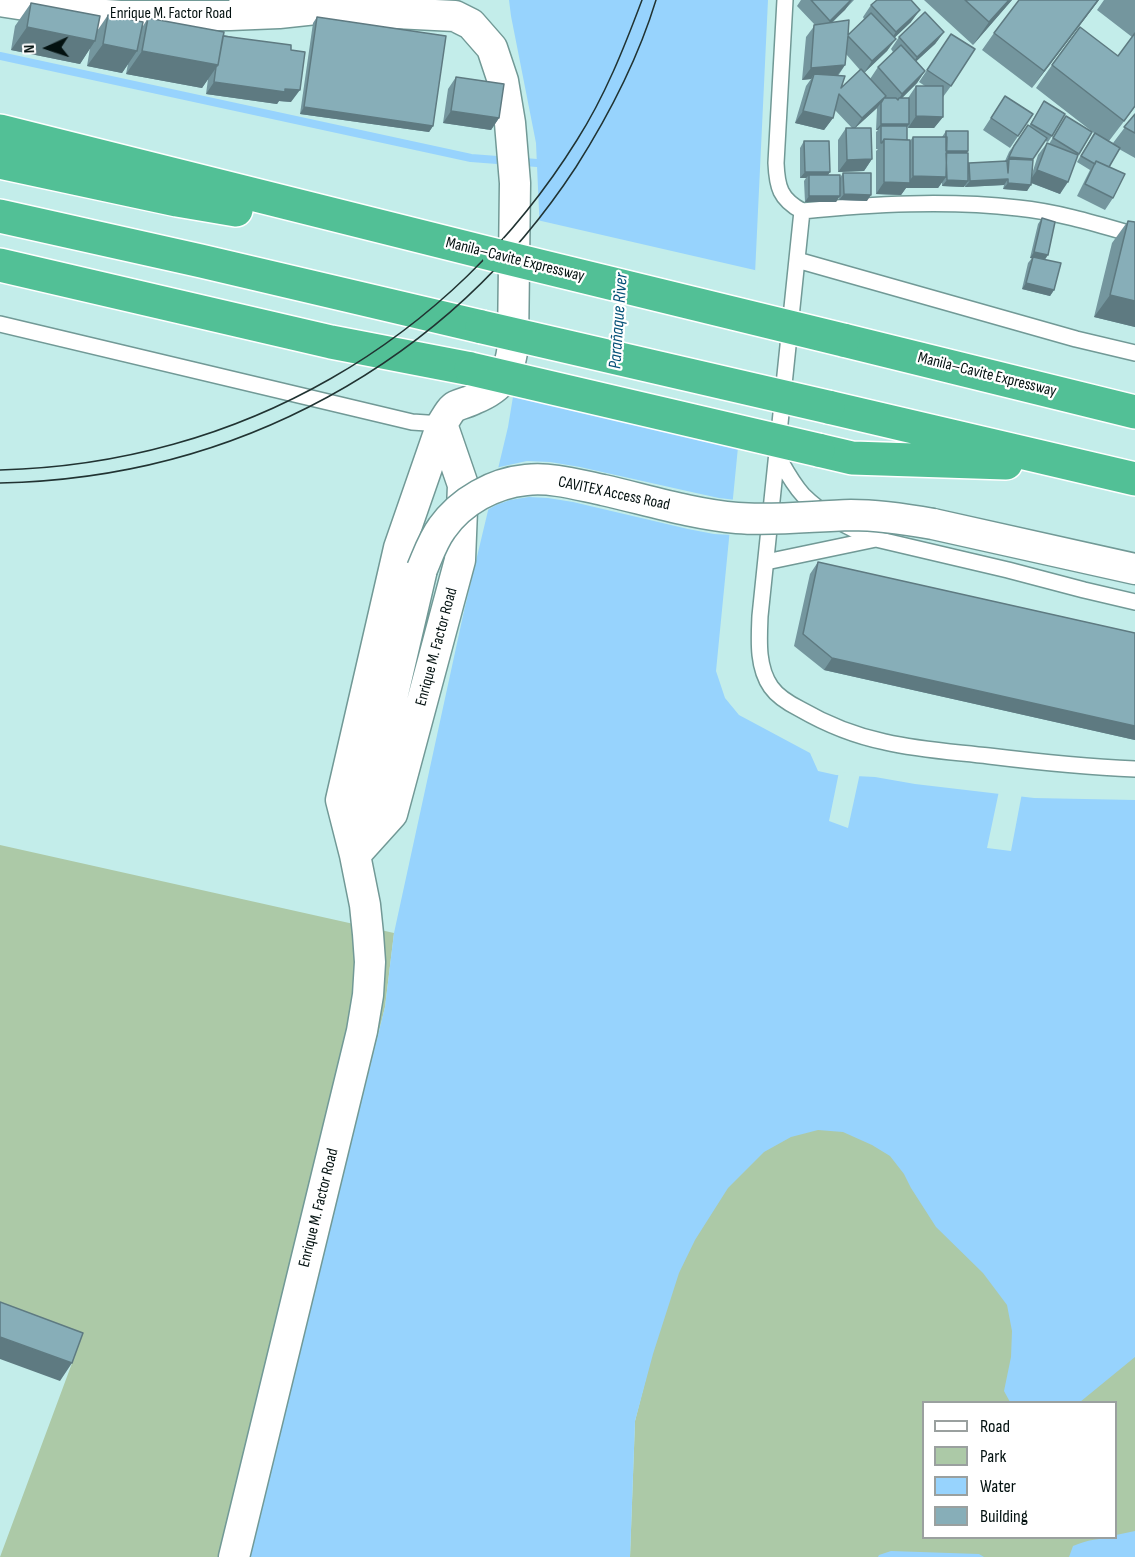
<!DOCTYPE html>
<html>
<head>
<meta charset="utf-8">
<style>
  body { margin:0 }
  #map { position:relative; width:1135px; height:1557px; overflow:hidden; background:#c3edea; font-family:"Sofia Sans Condensed",sans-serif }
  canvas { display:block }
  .legend { position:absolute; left:922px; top:1401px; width:195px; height:138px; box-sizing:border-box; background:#fff; border:2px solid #9aa09f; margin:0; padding:8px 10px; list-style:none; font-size:18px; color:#031110 }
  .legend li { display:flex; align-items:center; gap:12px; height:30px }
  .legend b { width:30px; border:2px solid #9aa09f }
  .north { position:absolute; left:18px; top:18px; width:60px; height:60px; -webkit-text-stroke:4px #fff; paint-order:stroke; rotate:267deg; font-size:16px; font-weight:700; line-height:24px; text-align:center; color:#031110 }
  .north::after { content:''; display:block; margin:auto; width:21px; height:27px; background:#031110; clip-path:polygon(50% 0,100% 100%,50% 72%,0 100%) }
</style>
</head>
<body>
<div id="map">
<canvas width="1135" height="1557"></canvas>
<ul class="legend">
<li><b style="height:8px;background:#fff"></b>Road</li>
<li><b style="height:16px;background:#acc9a7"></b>Park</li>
<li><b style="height:16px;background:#97d3fd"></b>Water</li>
<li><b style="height:16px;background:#87aeb8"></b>Building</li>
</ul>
<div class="north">N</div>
</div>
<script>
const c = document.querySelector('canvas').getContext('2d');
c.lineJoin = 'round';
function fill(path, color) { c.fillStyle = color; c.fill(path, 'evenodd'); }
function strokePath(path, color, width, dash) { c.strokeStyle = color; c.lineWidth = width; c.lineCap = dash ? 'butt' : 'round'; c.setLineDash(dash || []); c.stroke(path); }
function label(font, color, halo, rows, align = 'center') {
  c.font = font + ' "Sofia Sans Condensed",sans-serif'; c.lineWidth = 4.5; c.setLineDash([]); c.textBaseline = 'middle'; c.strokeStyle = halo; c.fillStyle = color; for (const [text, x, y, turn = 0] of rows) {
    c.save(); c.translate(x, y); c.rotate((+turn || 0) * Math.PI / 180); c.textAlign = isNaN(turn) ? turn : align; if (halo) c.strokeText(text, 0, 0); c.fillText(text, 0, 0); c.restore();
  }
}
const green = new Path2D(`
  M0,845L394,933L385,1007L248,1557H0L78,1347L0,1319Z
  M1135,1065V1557H630L635,1421L717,1099ZM924,1402H1116V1538H924Z`);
const water = new Path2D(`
  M509,0H768L755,274L716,671L725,698L739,715L810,753L818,771L836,775L875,777L915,784L1034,798L1135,800V1357L1080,1402H1010L1004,1391L1011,1357L1012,1331L1007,1305L983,1273L936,1227L911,1188L904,1174L890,1156L872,1145L843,1132L818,1130L791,1137L764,1152L728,1188L695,1240L679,1273L653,1354L635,1421L630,1557H248L385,1007L394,933L464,611L508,427L540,233L536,143L511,16Z
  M1135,1531V1557H1069L1073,1546C1087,1540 1100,1538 1116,1538V1535Z
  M891,1551L979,1554L984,1557H878L879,1555Z`);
const pier = new Path2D(`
  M537,220L759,271L741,445L511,391L537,233Z
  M527,461L550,462L580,467L696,493L719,498L736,500L732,535L714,534L688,529L573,502L548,498L529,497L510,500L496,505L484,512L495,468Z
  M839,772L860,773L848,828L829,821Z
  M999,791L1022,793L1011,851L987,848Z`);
const stream = new Path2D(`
  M0,56L471,158L537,163`);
const service = new Path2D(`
  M785,0L776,163C777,187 780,199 802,211C874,204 946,200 1018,208C1058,212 1097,224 1135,235
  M802,211L760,616C759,640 757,667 771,687C778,697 790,704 800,709C826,724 856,736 885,742C919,750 955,752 989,756C1038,762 1086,767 1135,769
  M797,260L1076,339L1135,353
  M0,324L412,422L442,424
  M777,455C785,469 792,483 803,495C823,515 850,529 876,539L1008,570L1084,590L1135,602
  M766,562L876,539`);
const minor = new Path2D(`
  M0,1L77,13L120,16L230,15L279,13L316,9L455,16L471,24L492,48L503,81L510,123L515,183L513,346C509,375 503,387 474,399C469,402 462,403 456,406C450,409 446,418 442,424L399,548L341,800L355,855L365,905L368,934L370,962L368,995L362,1031L234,1557
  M933,524L1135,569
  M357,849L422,569
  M355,855L392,814L460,560L463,485L442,424`);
const motorway = new Path2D(`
  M0,131L499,256
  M0,162L177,200L236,210
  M0,216L201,261L482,327
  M0,265L331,342L471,369
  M843,340L1135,412
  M828,407L1135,479
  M818,450L852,458L1006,463`);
const tram = new Path2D(`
  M0,470C239,464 451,342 577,140C605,96 624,48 642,0
  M0,483C235,478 447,364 576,167C609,115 638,59 656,0`);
const minorBridge = new Path2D(`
  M422,569C428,555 433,540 442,528C461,501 494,483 526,480C552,477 578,485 603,490C647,500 692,514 737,518C775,521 813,516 851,515C879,515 905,519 933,524`);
const motorwayBridge = new Path2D(`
  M499,256L843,340
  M482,327L828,407
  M471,369L818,450`);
const wall = new Path2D(`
  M801,0H854L832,23L848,35L864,19L863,17L871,5L911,22L894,38L887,51L864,73L870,79L878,67L893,52L891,49L899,37L944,32L935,44L916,61L925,71L917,83L902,98H908L916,86H925L919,82L951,34V86L943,97V117L934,128H908V125L907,127V140L910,141L913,137H942L946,131L968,151L967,153L968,165L969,163L1005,161L1009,152L1028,125L1029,126L1044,101L1052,136L1048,142L1045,141L1032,160V174L1038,155L1047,143L1049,144L1066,116L1092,132L1077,157L1060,194L1031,183L1027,191L1003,189L1004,185L965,187V184L964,187L942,186V182L938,188H906L901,195L876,194V151L878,149H876V132L878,130H876L877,108L855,128L872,159L864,171L838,172V140L846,128H852L835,110L833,118L824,130L795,123L806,86L811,79L802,80L806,37L815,25L797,6ZM846,54L860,70L841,88L838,76L845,65Z
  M924,0H1012L973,45Z
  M1099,0L1032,88L982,50L994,33Z
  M1104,0H1135V107L1109,141L1113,143L1135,114V158L1119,149L1109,167L1113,198L1105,210L1077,196L1090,170L1077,162L1094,133L1036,88L1052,65L1118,56L1132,37L1097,10Z
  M31,3L97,31L108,15L143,26L148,18L291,50V102L279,101L277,104L206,94L208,79L202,88L126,74L128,64L122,73L87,66L90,48L80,64L11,50L15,26Z
  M317,17L433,126L429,132L300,114L313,23Z
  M456,77L499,118L491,130L443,123L448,89Z
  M1005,96L1033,114L1010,148L983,130Z
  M804,141L828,175L840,178L843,173L867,201L839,200V197L836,202H805L804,181L806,178H800V148Z
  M1042,218L1045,260L1054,290L1050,296L1022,289L1028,263L1032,258H1030L1038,224Z
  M1128,221L1135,327L1094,317L1112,243Z
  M818,562L1135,633V740L824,670L794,646L810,574Z`);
const shadedWall = new Path2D(`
  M852,0L845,10L821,32L830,21Z
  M1009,0H1012L973,45L989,22Z
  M1098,0H1099L1032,88L1044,71Z
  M920,10L911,22L888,44L896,32Z
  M27,27L95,41L80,64L11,50Z
  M944,32L935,44L908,69L917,57Z
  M896,39L887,51L864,73L872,61Z
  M103,44L137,51L122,73L87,66Z
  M142,51L218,65L202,88L126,74Z
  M845,65L836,77L814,74L811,79L802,80L811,68Z
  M925,71L917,83L894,106L902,94Z
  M214,82L285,89L300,90L291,102L279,101L277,104L206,94Z
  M886,96L877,108L853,130L862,118Z
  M304,107L433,126L429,132L300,114Z
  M451,111L499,118L491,130L443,123Z
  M803,111L833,118L824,130L795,123Z
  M916,116L943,117L934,128H908Z
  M881,124H909L905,130L881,126L878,130H876Z
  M945,151H968L964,157H946Z
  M1009,157L1033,159L1029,165L1009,159L1006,163H1005Z
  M872,159L864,171L838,172L847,160Z
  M1037,170L1068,182L1060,194L1029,182Z
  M805,172H830L826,178L809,175L806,178H800Z
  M913,176L946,177L938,188H906L901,195L876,194L884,182L908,183Z
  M1008,179L1004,185L965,187L970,181Z
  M947,180L968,181L964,187L942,186Z
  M1008,183L1031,185L1027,191L1003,189Z
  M844,194L871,195L867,201L839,200Z
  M809,196H840L836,202H805Z
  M1034,252L1048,255L1044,261L1030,258Z
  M1026,283L1054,290L1050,296L1022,289Z
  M1110,295L1135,301V327L1094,317Z
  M832,658L1135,726V740L824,670Z
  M0,1337L72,1363L60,1381L0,1359Z`);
const building = new Path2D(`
  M811,0H851L830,21Z
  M877,0H911L920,10L896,32L871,5Z
  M965,0H1009L989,22Z
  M1019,0H1098L1044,71L994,33Z
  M31,3L100,16L95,41L27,27Z
  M925,12L944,32L917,57L899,37Z
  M871,13L896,39L872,61L848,36L845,65L811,68L814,25L849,20L848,35Z
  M108,15L143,22L137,51L103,44Z
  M317,17L446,36L433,126L304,107Z
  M148,18L224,32L218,65L142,51Z
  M1080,27L1118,56L1135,33V106L1124,121L1052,65Z
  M951,34L975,49L951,86L927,70Z
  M223,36L291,45V50L305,52L300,90L285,89V92L214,82L216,67L218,65Z
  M901,45L925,71L902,94L878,67Z
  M861,69L886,96L862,118L839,94L833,118L803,111L814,74L845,76L841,88Z
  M456,77L504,84L499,118L451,111Z
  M916,86H943V117L916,116Z
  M1005,96L1033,114L1018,136L991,118Z
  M884,98H896L898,100L899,98H909V124H881V103Z
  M1044,101L1065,114L1052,136L1031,124Z
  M1135,114V133L1124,127Z
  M1066,116L1092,132L1079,154L1053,138Z
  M1028,125L1047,138L1033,159L1009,157L1014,146Z
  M881,126H907V140L884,139L882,143H881Z
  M846,128H871L872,159L847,160Z
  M946,131H968V151H946Z
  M1095,133L1120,148L1109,167L1096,161L1095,164L1081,156Z
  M913,137H947L946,177L913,176Z
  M884,139L910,140V183L884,182Z
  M804,141H829L830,172H805Z
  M1047,143L1078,155L1068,182L1037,170Z
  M946,153H968V181L947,180Z
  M1009,159L1033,160L1031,185L1008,183V179L970,181L969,163L1007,161L1008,173Z
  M1096,161L1125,174L1113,198L1085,184Z
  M843,173H871V195L844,194Z
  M809,175H840V196H809Z
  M1042,218L1055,222L1048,255L1034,252Z
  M1128,221L1135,222V301L1110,295Z
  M1033,257L1061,263L1054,290L1026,283Z
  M818,562L1135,633V726L832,658L803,634Z
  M0,1302L83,1333L72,1363L0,1337Z`);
const streetNames = [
  ["Enrique M. Factor Road",171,14],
  ["Manila–Cavite Expressway",515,260,14],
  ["Manila–Cavite Expressway",987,375,14],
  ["CAVITEX Access Road",614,494,12],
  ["Enrique M. Factor Road",437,647,-75],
  ["Enrique M. Factor Road",319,1208,-76]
];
const waterNames = [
  ["Parañaque River",619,321,-86]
];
fill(green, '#acc9a7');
fill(water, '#97d3fd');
fill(pier, '#c3edea');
strokePath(stream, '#97d3fd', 8);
strokePath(service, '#719996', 18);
strokePath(minor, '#719996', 33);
strokePath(motorway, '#fff', 36);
strokePath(service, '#fff', 15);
strokePath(minor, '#fff', 30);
strokePath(motorway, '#52c096', 33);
strokePath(tram, '#213332', 1.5);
strokePath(minorBridge, '#719996', 33, []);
strokePath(motorwayBridge, '#fff', 36, []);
strokePath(minorBridge, '#fff', 30);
strokePath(motorwayBridge, '#52c096', 33);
fill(wall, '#74969e');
fill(shadedWall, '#5e7a81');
fill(building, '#87aeb8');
strokePath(building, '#5e7a81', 1.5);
label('16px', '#031110', '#fff', streetNames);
label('italic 18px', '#055178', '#fff', waterNames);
</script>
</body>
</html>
